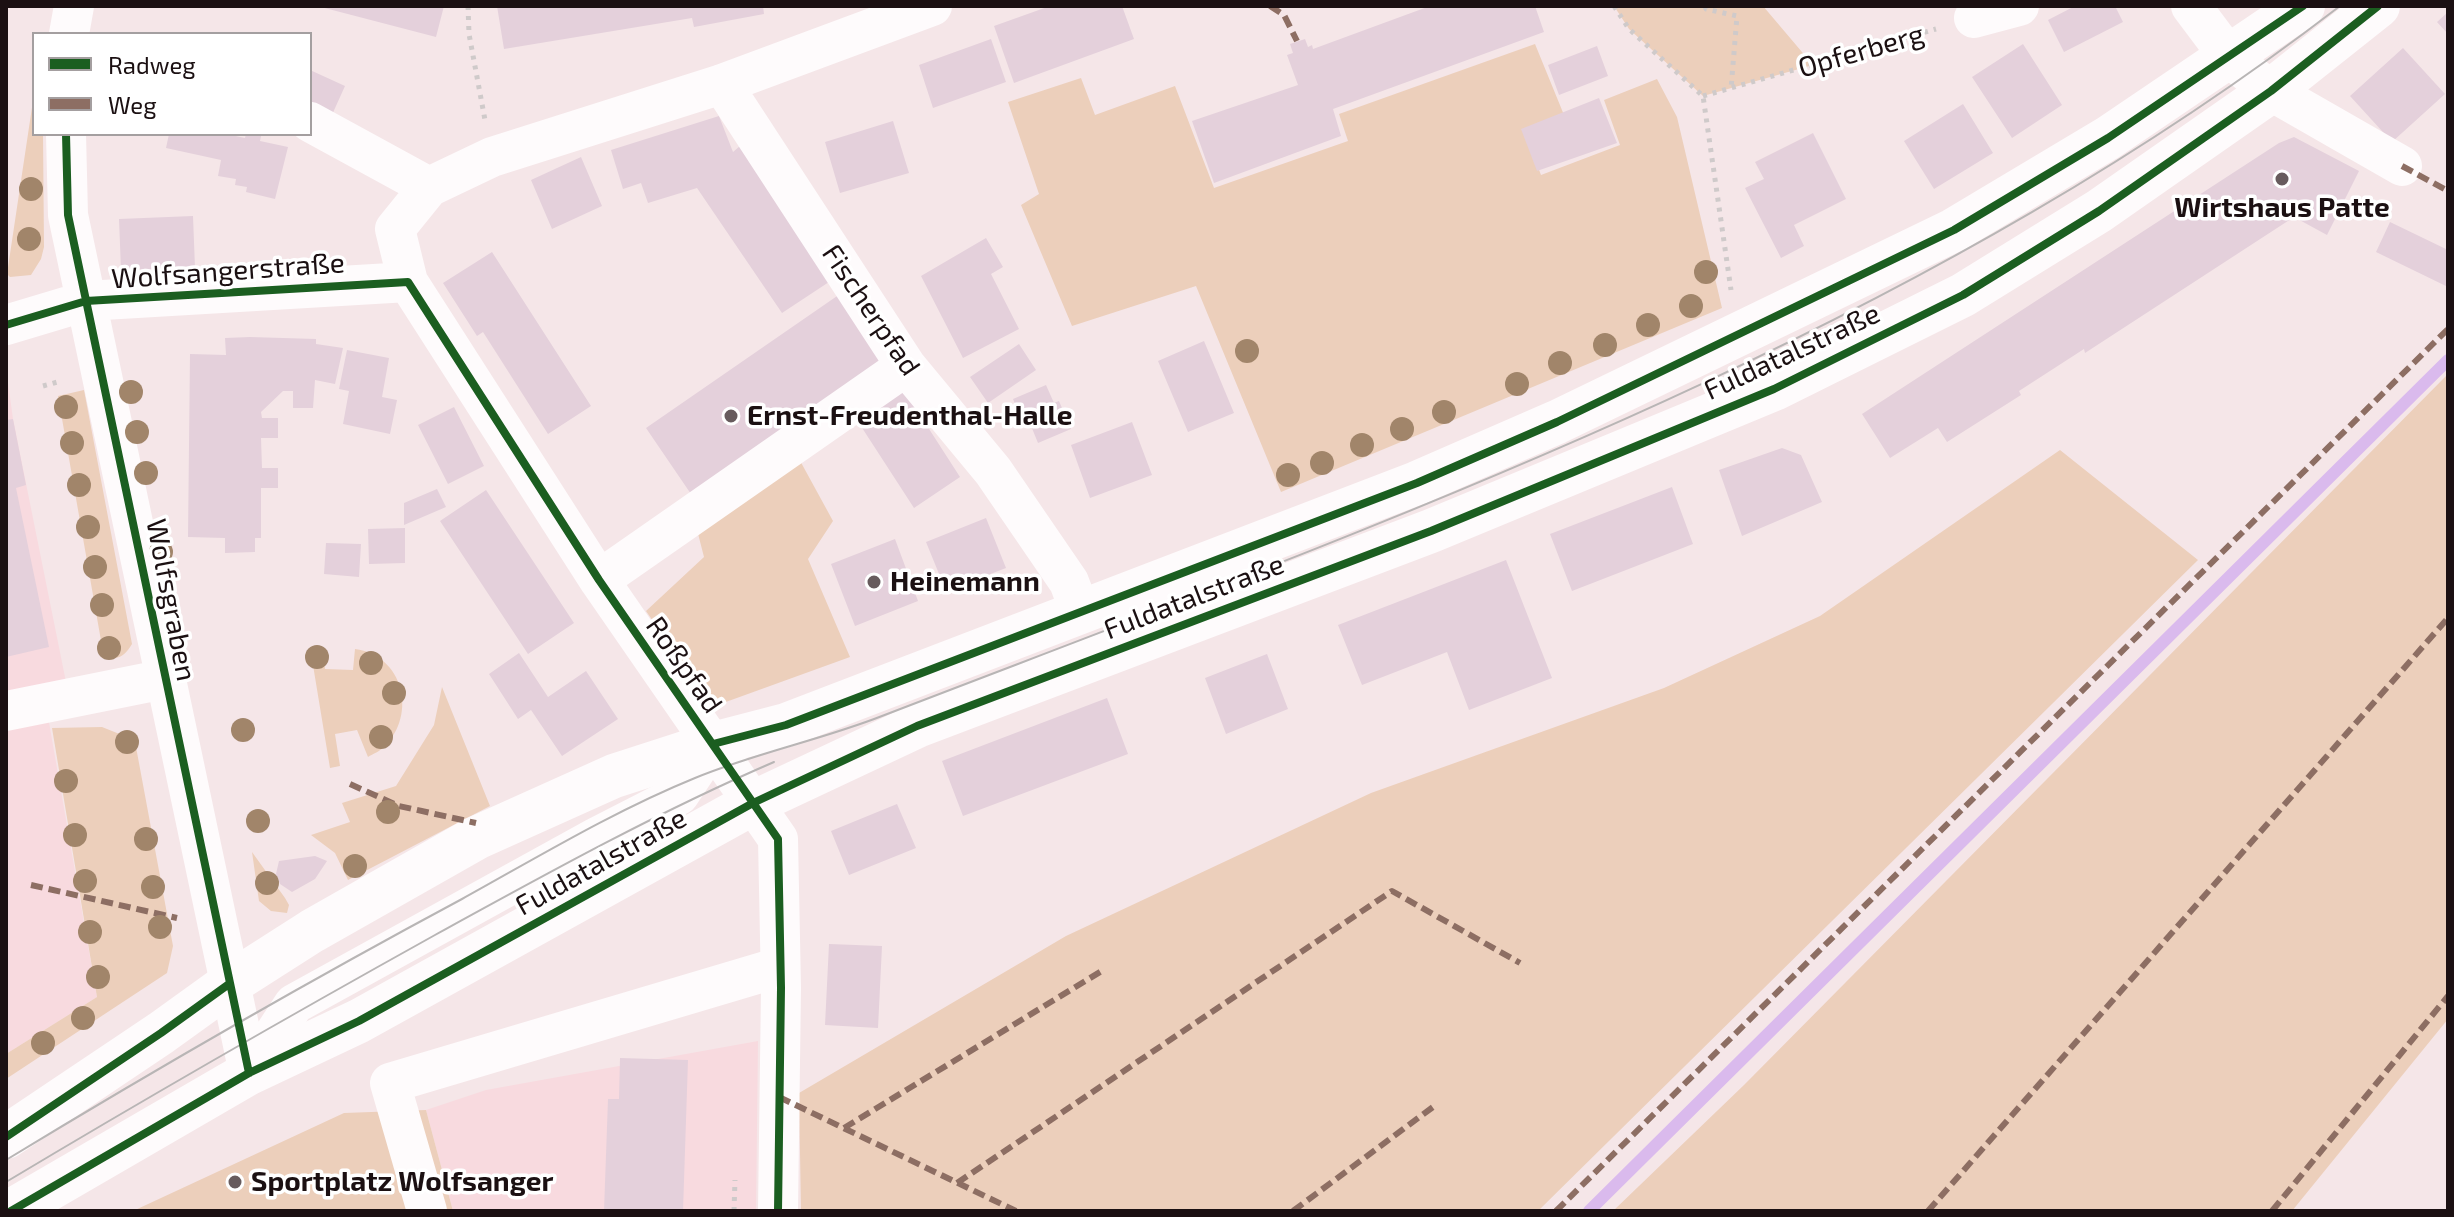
<!DOCTYPE html>
<html>
<head>
<meta charset="utf-8">
<style>
  body { margin:0 }
  #map { position:relative; width:2454px; height:1217px; overflow:hidden; background:#f5e6e8; font-family:"Exo 2",sans-serif }
  canvas { display:block }
  .frame { position:absolute; inset:0; border:8px solid #1b1012; pointer-events:none }
  .legend { position:absolute; left:32px; top:32px; width:280px; height:104px; box-sizing:border-box; background:#fff; border:2px solid #a49fa0; margin:0; padding:10px 14px; list-style:none; font-size:24px; color:#1b1012 }
  .legend li { display:flex; align-items:center; gap:16px; height:40px }
  .legend b { width:40px; border:2px solid #a49fa0 }
</style>
</head>
<body>
<div id="map">
<canvas width="2454" height="1217"></canvas>
<div class="frame"></div>
<ul class="legend">
<li><b style="height:10px;background:#1b5e20"></b>Radweg</li>
<li><b style="height:10px;background:#8d6e63"></b>Weg</li>
</ul>
</div>
<script>
const c = document.querySelector('canvas').getContext('2d');
c.lineJoin = 'round';
function fill(path, color) { c.fillStyle = color; c.fill(path, 'evenodd'); }
function strokePath(path, color, width, dash) { c.strokeStyle = color; c.lineWidth = width; c.lineCap = dash ? 'butt' : 'round'; c.setLineDash(dash || []); c.stroke(path); }
function label(font, color, halo, rows, align = 'center') {
  c.font = font + ' "Exo 2",sans-serif'; c.lineWidth = 7; c.setLineDash([]); c.textBaseline = 'middle'; c.strokeStyle = halo; c.fillStyle = color; for (const [text, x, y, turn = 0] of rows) {
    c.save(); c.translate(x, y); c.rotate((+turn || 0) * Math.PI / 180); c.textAlign = isNaN(turn) ? turn : align; if (halo) c.strokeText(text, 0, 0); c.fillText(text, 0, 0); c.restore();
  }
}
const built = new Path2D(`
  M6,368L13,419L66,682L43,688L97,997L6,1054Z
  M758,1041L756,1211H453L426,1110L486,1090Z`);
const green = new Path2D(`
  M1614,6H1763L1813,65L1703,96L1629,29Z
  M1535,44L1564,115L1524,130L1541,175L1620,145L1604,100L1657,79L1677,117L1722,308L1281,492L1196,286L1072,326L1021,205L1039,194L1008,102L1081,78L1095,115L1175,86L1214,188L1348,141L1339,114Z
  M34,94V134H43L44,247L41,259L31,275L10,277L7,274Z
  M2448,374V1019L2292,1211H1613L1744,1085Z
  M84,390L132,644C124,657 116,663 103,652L58,396Z
  M2060,450L2198,560L1538,1211H801L799,1093L1066,936L1371,793L1664,688L1820,616Z
  M798,457L833,521L808,559L850,657L712,707L646,611L704,557L695,522Z
  M322,646L325,669L353,670L355,649C403,655 418,714 384,747C380,751 373,754 368,757L357,730L335,734L340,766L330,768L310,647Z
  M442,687L490,806L348,880L335,853L311,835L350,822L342,803L396,786L434,725Z
  M102,727L122,735L136,747L173,946L167,973L6,1079V1054L97,997L52,728Z
  M252,852L285,898L289,905L287,913L271,911L259,901Z
  M426,1110L453,1211H133L344,1113Z`);
const stream = new Path2D(`
  M1589,1211L2448,360`);
const building = new Path2D(`
  M317,6H444L436,37Z
  M497,6H763L764,14L694,27L692,18L504,49Z
  M1050,6H1122L1134,39L1014,83L994,26Z
  M1430,6H1535L1544,32L1333,109L1341,136L1214,183L1192,121L1298,85L1287,55L1293,53L1290,44L1305,39L1308,47L1312,45L1313,49Z
  M2075,6H2115L2123,22L2064,52L2048,20Z
  M2448,12V34L2437,22Z
  M991,39L1006,82L933,108L919,65Z
  M2023,44L2062,105L2012,138L1972,77Z
  M1597,46L1608,76L1559,95L1548,65Z
  M2403,48L2445,94L2392,142L2350,96Z
  M310,70L345,86L331,117L310,107Z
  M1599,98L1617,143L1537,171L1521,129Z
  M1963,104L1993,153L1934,189L1904,141Z
  M719,116L733,152L740,146L832,280L782,313L697,188L648,203L641,183L623,189L611,150Z
  M893,121L909,173L840,193L825,142Z
  M1813,133L1846,199L1794,225L1804,246L1781,258L1745,188L1764,179L1755,162Z
  M169,134H226L245,138L246,134H253L261,136L260,141L288,147L275,199L246,192L247,187L235,185L236,179L218,176L221,160L166,148Z
  M2294,137L2359,171L2327,235L2294,217L2085,353L2084,349L2019,391L2021,395L1947,442L1938,428L1890,458L1862,414L2279,143Z
  M581,157L602,206L552,229L531,180Z
  M193,216L195,268L121,270L119,219Z
  M2390,222L2448,250V287L2376,252Z
  M986,238L1003,267L991,274L1019,329L963,358L921,276Z
  M492,252L591,406L548,434L483,332L477,336L443,283Z
  M840,294L887,364L693,497L646,428Z
  M250,337L316,339V344L343,348L335,384L315,380L313,408H293V391H283L261,412L262,418H278V438H261L262,468H278V488H261V538H255V552L225,553V538L188,537L190,354L226,355L225,338Z
  M1204,341L1234,413L1188,432L1158,361Z
  M1019,344L1036,370L988,403L970,377Z
  M347,350L389,358L382,397L397,400L390,434L343,424L349,391L339,389Z
  M1046,385L1054,403L1059,401L1071,429L1038,443L1027,416L1021,418L1013,399Z
  M902,387L960,477L914,508L855,417Z
  M454,407L484,466L448,484L418,425Z
  M13,419L26,485L16,488L49,647L6,657V420Z
  M1132,422L1152,475L1090,498L1071,445Z
  M1782,448L1801,455L1822,502L1742,536L1719,470Z
  M1672,487L1693,544L1572,591L1550,534Z
  M437,489L446,507L404,525V503Z
  M486,490L574,623L528,654L440,521Z
  M986,518L1006,568L946,591L926,542Z
  M405,528V563L369,564L368,529Z
  M895,539L918,601L855,626L831,564Z
  M326,543L361,544L359,577L324,574Z
  M1506,560L1552,678L1469,710L1447,652L1362,685L1338,625Z
  M519,653L548,697L586,671L618,719L562,756L531,710L518,719L489,674Z
  M1267,654L1288,709L1226,734L1205,678Z
  M1107,698L1128,754L963,816L942,761Z
  M897,804L916,848L849,875L831,831Z
  M315,856L327,861L315,879L292,892L280,884L276,874L279,861Z
  M829,944L882,946L878,1028L825,1025Z
  M620,1058L688,1060L683,1211H604L608,1099H619Z`);
const path = new Path2D(`
  M468,6L469,34L485,120
  M1614,6L1629,29L1703,96L1731,290
  M1705,6L1706,9L1737,16L1731,89
  M1703,96L1936,29
  M43,386L61,381
  M734,1211L735,1180`);
const minor = new Path2D(`
  M2191,6L2230,58L2271,91L2402,166
  M1974,18L2019,6
  M69,34L74,6
  M722,84L906,366L993,471L1069,582L1080,611
  M310,122L429,187
  M66,134L68,215L249,1073
  M6,325L86,301L408,282
  M599,580L906,366
  M6,711L165,679
  M249,1073L294,1004L597,837L679,795L713,744
  M427,1211L390,1083L780,967
  M778,1211L781,988L778,839L599,580L408,282L395,229L429,187L492,157L722,84L932,6`);
const major = new Path2D(`
  M6,1137L161,1033L229,984L312,931L476,838L614,776L713,744L786,725L1417,483L1557,422L1954,230L2108,138L2303,6
  M11,1211L249,1073L359,1021L753,803L917,726L1431,531L1774,389L1963,295L2099,211L2271,91L2378,6`);
const tram = new Path2D(`
  M6,1160C156,1069 307,982 462,899C538,857 614,811 695,778C755,753 821,740 882,716C1386,522 1908,339 2340,6
  M6,1182C148,1097 291,1015 435,935C546,874 658,812 774,762`);
const quiet = new Path2D(`
  M1270,6L1284,15L1297,41
  M2402,166L2448,191
  M350,784L399,806L476,823
  M31,885L177,918
  M779,1097L1016,1211
  M844,1128L1105,969
  M957,1183L1392,891L1520,963
  M1293,1211L1437,1104
  M1556,1211L2448,329
  M1928,1211L2448,618
  M2272,1211L2448,996`);
const cycleway = new Path2D(`
  M66,134L68,215L249,1073
  M6,325L86,301L408,282L599,580L778,839L781,988L778,1211
  M713,744L786,725L1417,483L1557,422L1954,230L2108,138L2303,6
  M6,1137L161,1033L229,984
  M11,1211L249,1073L359,1021L753,803L917,726L1431,531L1774,389L1963,295L2099,211L2271,91L2378,6`);
const trees = [
  [31,189],
  [29,239],
  [1706,272],
  [1691,306],
  [1648,325],
  [1605,345],
  [1247,351],
  [1560,363],
  [1517,384],
  [131,392],
  [66,407],
  [1444,412],
  [1402,429],
  [137,432],
  [72,443],
  [1362,445],
  [1322,463],
  [146,473],
  [1288,475],
  [79,485],
  [88,527],
  [161,552],
  [95,567],
  [102,605],
  [109,648],
  [317,657],
  [371,663],
  [394,693],
  [243,730],
  [381,737],
  [127,742],
  [66,781],
  [388,812],
  [258,821],
  [75,835],
  [146,839],
  [355,866],
  [85,881],
  [267,883],
  [153,887],
  [160,927],
  [90,932],
  [98,977],
  [83,1018],
  [43,1043]
];
const markers = [
  [2282,179,8,"#675b5d"],
  [731,416,8,"#675b5d"],
  [874,582,8,"#675b5d"],
  [235,1182,8,"#675b5d"]
];
const streetNames = [
  ["Opferberg",1861,51,-16],
  ["Wolfsangerstraße",228,271,-4],
  ["Fischerpfad",871,310,56],
  ["Fuldatalstraße",1792,352,-25],
  ["Fuldatalstraße",1194,597,-21],
  ["Wolfsgraben",171,600,79],
  ["Roßpfad",684,665,55],
  ["Fuldatalstraße",601,862,-29]
];
const poiNames = [
  ["Wirtshaus Patte",2282,208,"center"],
  ["Ernst-Freudenthal-Halle",747,416],
  ["Heinemann",890,582],
  ["Sportplatz Wolfsanger",251,1182]
];
fill(built, '#f8dadf');
fill(green, '#eccfbb');
strokePath(stream, '#dabaed', 12);
fill(building, '#e4d0db');
strokePath(path, '#cfcaca', 5, [4, 6]);
strokePath(minor, '#fefbfc', 40);
strokePath(major, '#fefbfc', 44);
strokePath(tram, '#b8b5b5', 2);
strokePath(quiet, '#8d6e63', 6, [12, 6]);
strokePath(cycleway, '#1b5e20', 8);
c.fillStyle = '#a1856a';
for (const [x, y] of trees) { c.beginPath(); c.arc(x, y, 12, 0, 2 * Math.PI); c.fill(); }
for (const [x, y, r, color] of markers) { const dot = new Path2D(); dot.arc(x, y, r, 0, 2 * Math.PI); c.fillStyle = color; c.fill(dot); strokePath(dot, '#fff', 3); }
label('28px', '#1b1012', '#fff', streetNames);
label('bold 28px', '#1b1012', '#fff', poiNames, 'left');
</script>
</body>
</html>
